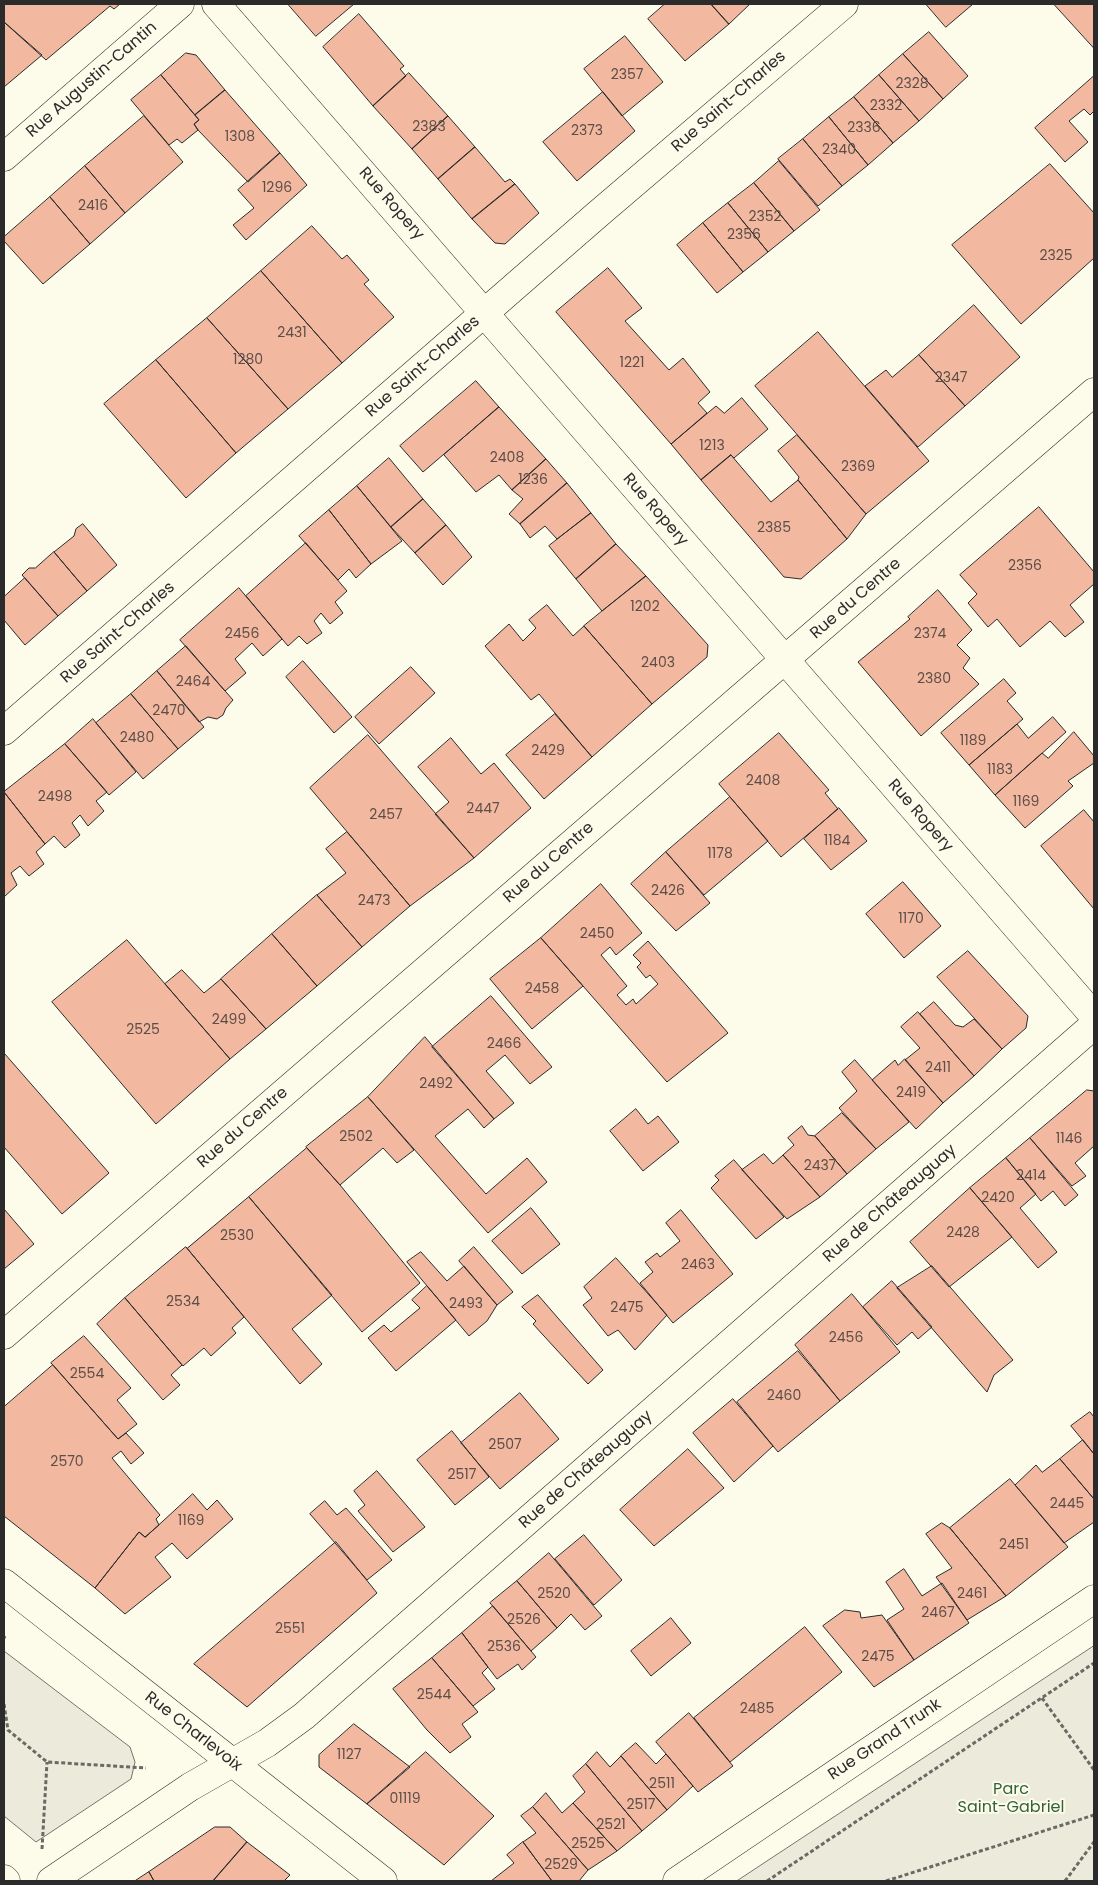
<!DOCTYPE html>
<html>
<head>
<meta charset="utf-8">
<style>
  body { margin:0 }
  #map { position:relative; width:1098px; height:1885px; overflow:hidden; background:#fdfbea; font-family:Poppins,sans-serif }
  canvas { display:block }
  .frame { position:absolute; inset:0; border:5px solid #2b2b2b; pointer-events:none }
</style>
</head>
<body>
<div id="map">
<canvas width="1098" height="1885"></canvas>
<div class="frame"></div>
</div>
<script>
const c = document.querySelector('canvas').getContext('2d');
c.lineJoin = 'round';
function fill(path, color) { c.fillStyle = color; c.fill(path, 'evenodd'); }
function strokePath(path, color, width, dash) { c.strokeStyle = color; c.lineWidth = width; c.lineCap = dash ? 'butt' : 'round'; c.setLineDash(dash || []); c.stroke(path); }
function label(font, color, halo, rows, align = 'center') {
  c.font = font + ' Poppins,sans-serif'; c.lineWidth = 4; c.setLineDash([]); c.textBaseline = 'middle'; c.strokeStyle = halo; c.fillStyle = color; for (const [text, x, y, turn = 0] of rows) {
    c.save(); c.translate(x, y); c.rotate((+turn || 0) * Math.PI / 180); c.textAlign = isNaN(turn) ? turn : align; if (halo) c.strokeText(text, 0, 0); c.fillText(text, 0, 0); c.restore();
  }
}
const green = new Path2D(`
  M1094,1646V1881H737Z
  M4,1651L130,1747L135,1762L131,1779L36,1842L4,1816Z`);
const building = new Path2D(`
  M4,4H120L114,9L110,6L46,60L4,22Z
  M288,4H354L316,36Z
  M665,4H711L729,24L685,61L648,19Z
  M711,4H750L729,24Z
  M926,4H973L946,27Z
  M1054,4H1094V48Z
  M359,14L404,66L400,69L406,76L373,106L323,47Z
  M4,22L42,55L4,87Z
  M929,32L968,76L943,99L903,54Z
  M625,36L663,82L622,116L584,69Z
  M186,53L196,55L225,90L195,115L161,75Z
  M903,54L943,99L919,121L879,75Z
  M409,73L448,116L412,149L373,106Z
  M161,75L199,120L194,124L198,130L182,143L177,139L169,145L131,100Z
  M879,75L919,121L893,143L854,97Z
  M1094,76V111L1090,115L1084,109L1069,121L1088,142L1065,162L1035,128Z
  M225,90L280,153L248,182L198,130L194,124L199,120L195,115Z
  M603,92L635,131L577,181L543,142Z
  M854,97L893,143L868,165L829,117Z
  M144,116L183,162L125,213L85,166Z
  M448,116L475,147L438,179L412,149Z
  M829,117L868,165L842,186L803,139Z
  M803,139L842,186L818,206L778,159Z
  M475,147L505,182L510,179L515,184L472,219L438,179Z
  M280,153L307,185L246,240L233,225L254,208L238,190Z
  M779,161L820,210L794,231L754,183Z
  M1050,164L1094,213V258L1021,324L952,245Z
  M85,166L125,213L90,244L50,197Z
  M754,183L794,231L768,252L728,203Z
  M515,184L539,213L505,244L495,243L472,219Z
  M50,197L90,244L43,284L4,241V237Z
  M728,203L768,252L743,272L703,223Z
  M703,223L743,272L717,293L677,245Z
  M312,226L342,259L347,255L369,280L364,284L394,317L342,363L261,271Z
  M608,268L642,308L625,321L669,370L683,358L710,392L698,403L707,413L671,444L556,312Z
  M261,271L342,363L288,409L207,318Z
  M974,305L1020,357L965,406L919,355Z
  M207,318L288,409L236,453L156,360Z
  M818,332L929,461L866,514L755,386Z
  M919,355L965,406L918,447L865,386L886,370L892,377Z
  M156,360L236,453L186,498L104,404Z
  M476,381L499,407L423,472L400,446Z
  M742,398L768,429L734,458L731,455L701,480L671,444L716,406L724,413Z
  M499,407L546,459L512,490L499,475L476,492L444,455Z
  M797,435L866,514L847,539L798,480L799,477L778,451Z
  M731,455L771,502L798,480L847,539L801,579L784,577L701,480Z
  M389,458L423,499L391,527L357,486Z
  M546,459L567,483L520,524L509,514L523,499L512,490Z
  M567,483L591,513L557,539L545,526L530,538L520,524Z
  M357,486L402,541L371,564L329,510Z
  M423,499L446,525L415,553L391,527Z
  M1039,507L1094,572V584L1070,605L1084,622L1065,637L1050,621L1020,647L997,619L988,627L968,603L977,594L960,575Z
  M329,510L371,564L356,578L349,569L338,580L299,536Z
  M591,513L616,544L576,579L549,546Z
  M83,524L117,565L87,591L54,552L74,536L76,529Z
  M446,525L472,557L443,585L415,553Z
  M306,543L347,591L335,602L343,613L330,624L321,613L314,621L322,633L307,644L299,636L288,646L246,596Z
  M616,544L646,576L602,611L576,579Z
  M54,552L87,591L58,616L22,575L29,568H35Z
  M646,576L708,645L707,657L652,704L584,626Z
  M25,578L58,616L25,645L4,620V597Z
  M239,588L282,639L263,656L252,643L235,659L246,673L225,691L180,640Z
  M938,590L972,630L957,645L970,658L963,668L979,684L921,736L858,662L910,619L908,617Z
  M547,605L573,636L584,626L652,704L592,757L539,694L531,700L485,646L509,624L523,641L536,628L529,620Z
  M186,646L233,700L226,708L223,715L217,719L208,717L199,722L157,671Z
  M303,661L352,717L334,733L286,677Z
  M411,667L435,693L379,744L355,717Z
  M157,671L204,727L178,749L131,694Z
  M1004,679L1016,693L1007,701L1023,719L969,765L941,733Z
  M131,694L178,749L143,779L96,723Z
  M555,714L592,757L544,799L506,755Z
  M1053,717L1066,732L995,795L969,765L1017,724L1028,738Z
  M93,719L136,772L109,795L65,744Z
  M1074,732L1094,756V763L1068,781L1073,786L1025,828L995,795L1042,753L1048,758Z
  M779,733L829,790L825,793L838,809L781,857L719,784Z
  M368,735L474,858L410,906L310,788Z
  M451,738L481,774L494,763L531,808L474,858L435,814L449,802L418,767Z
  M65,744L107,792L96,801L104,811L88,826L80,815L72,823L80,835L65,848L54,836L45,844L4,792Z
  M4,792L45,844L36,852L44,864L29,876L20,866L11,873L17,885L4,897Z
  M730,797L768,841L704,895L666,852Z
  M839,808L867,841L831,870L804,839Z
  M1084,810L1094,822V909L1041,846Z
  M347,832L410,906L362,947L317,895L346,873L326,849Z
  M666,852L710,903L676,931L631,884Z
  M903,882L941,926L904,958L866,914Z
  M601,884L642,933L616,955L610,947L601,955L627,986L617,995L626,1005L633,999L636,1004L658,984L650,975L646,978L637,967L641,963L633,955L648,941L728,1033L667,1082L541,938Z
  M317,895L362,947L317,986L272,934Z
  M272,934L317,986L266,1029L221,979Z
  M541,938L583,986L532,1029L490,979Z
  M127,940L230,1059L156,1124L52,1002Z
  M968,951L1028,1016L1026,1028L1002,1049L937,977Z
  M182,970L204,993L221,979L266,1029L230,1059L165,984Z
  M491,996L552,1067L530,1084L505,1055L486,1071L514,1103L494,1119L432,1047Z
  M934,1002L955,1025L963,1027L974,1019L1002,1049L974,1076L920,1014Z
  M918,1012L974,1076L943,1103L905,1060L920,1048L901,1027Z
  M425,1037L494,1119L484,1128L468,1109L435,1136L486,1194L527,1158L547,1182L488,1233L368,1097Z
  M4,1053L109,1173L62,1214L4,1147Z
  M905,1059L943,1103L916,1129L872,1080L895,1060L898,1065Z
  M855,1060L909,1122L876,1149L839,1108L857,1091L842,1072Z
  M1087,1090L1094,1091V1146L1075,1163L1086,1176L1072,1186L1030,1138Z
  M368,1097L414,1150L397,1163L383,1148L340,1185L306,1147Z
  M636,1109L648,1124L658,1116L679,1142L643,1171L610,1131Z
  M842,1113L876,1149L847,1174L815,1136Z
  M802,1126L808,1135L815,1136L847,1174L820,1197L783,1155L794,1145L788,1138Z
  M1030,1138L1078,1195L1065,1206L1053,1191L1041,1201L1006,1158Z
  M307,1148L340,1185L420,1283L362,1332L249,1197Z
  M764,1154L773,1164L783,1155L820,1197L787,1219L742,1170Z
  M1006,1158L1036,1194L1020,1208L1057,1252L1038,1268L970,1188Z
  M734,1160L784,1217L756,1239L711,1188L719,1180L715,1176Z
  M970,1188L1012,1237L949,1287L910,1242Z
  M249,1197L332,1295L292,1329L322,1364L300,1384L186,1247L187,1248Z
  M531,1208L560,1244L522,1274L492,1241Z
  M4,1209L34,1244L4,1269Z
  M681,1210L733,1274L673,1323L640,1283L653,1272L645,1262L657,1253L660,1257L680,1241L666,1223Z
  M186,1247L244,1317L232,1328L236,1333L211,1356L204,1348L183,1366L125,1298Z
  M474,1247L513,1292L497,1305L459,1261Z
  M421,1252L447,1281L464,1266L497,1305L487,1321L469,1336L407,1262Z
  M616,1258L667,1315L635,1350L618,1330L608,1336L583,1305L592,1298L584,1287Z
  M932,1266L1013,1360L994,1375L987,1392L897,1288Z
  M892,1281L932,1327L918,1339L912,1332L897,1345L863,1307Z
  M427,1286L456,1320L396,1371L368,1338L384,1325L391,1332L420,1308L412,1300Z
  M852,1294L900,1352L840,1401L795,1345Z
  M538,1295L603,1370L588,1384L533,1324L536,1321L522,1307Z
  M125,1298L182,1365L171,1375L180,1385L163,1400L97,1324Z
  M84,1336L131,1388L117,1400L137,1424L118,1439L51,1363Z
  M798,1351L840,1401L778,1452L737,1402Z
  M53,1365L118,1439L126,1433L144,1453L131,1464L121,1451L112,1458L160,1515L156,1519L159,1525L145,1537L139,1532L95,1588L4,1516V1407Z
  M520,1393L559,1439L500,1489L461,1443Z
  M733,1399L773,1446L734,1482L693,1433Z
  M1090,1412L1094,1417V1454L1071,1426Z
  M452,1431L489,1477L455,1505L417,1460Z
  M1083,1440L1094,1454V1499L1060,1459Z
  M688,1449L724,1488L654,1546L620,1510Z
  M1060,1459L1094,1499V1522L1064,1543L1015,1485L1036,1465L1042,1472Z
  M377,1471L425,1527L393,1552L358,1511L365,1505L354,1491Z
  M1010,1479L1068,1547L1006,1596L950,1528Z
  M193,1494L207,1510L217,1500L233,1519L187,1559L172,1543L155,1557L171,1577L125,1614L95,1588L139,1532L145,1537Z
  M325,1501L337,1515L346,1508L392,1560L367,1580L310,1514Z
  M942,1523L950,1528L1006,1596L967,1620L936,1577L952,1568L926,1534Z
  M584,1535L622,1580L594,1605L555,1559Z
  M336,1542L377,1593L247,1707L194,1664Z
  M549,1553L602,1616L585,1630L571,1614L557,1628L517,1581Z
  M904,1569L922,1596L942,1583L969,1623L914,1660L887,1620L904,1609L886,1582Z
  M517,1581L557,1628L531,1651L490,1603Z
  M493,1606L536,1657L522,1670L518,1664L497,1679L462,1633Z
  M845,1610L860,1612L861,1618L882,1615L914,1660L874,1687L823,1626Z
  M671,1618L691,1643L651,1676L631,1651Z
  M805,1627L842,1672L730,1762L694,1718Z
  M462,1633L488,1667L482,1673L495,1689L473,1706L432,1658Z
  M432,1658L478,1712L462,1724L471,1737L450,1753L427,1730L393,1689Z
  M689,1713L733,1766L698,1792L656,1742Z
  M354,1724L410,1767L367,1804L319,1767V1755Z
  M636,1743L656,1764L666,1754L693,1786L667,1810L621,1756Z
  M426,1752L494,1816L444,1865L367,1804Z
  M597,1752L610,1767L621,1756L667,1810L642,1831L586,1764Z
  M586,1764L642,1831L617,1851L573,1803L585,1792L573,1776Z
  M546,1793L562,1813L573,1803L617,1851L588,1870L533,1807Z
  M533,1807L588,1870L579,1881H552L523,1842L536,1833L521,1816Z
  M215,1827H230L247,1842L213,1881H154L149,1872Z
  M247,1842L290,1875L284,1881H213Z
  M523,1842L552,1881H491L514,1863L507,1855Z
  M149,1872L154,1881H135Z`);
const path = new Path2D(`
  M4,1638L5,1636
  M1042,1698L1094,1770
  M4,1704L8,1730L47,1762L146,1768
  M42,1849L47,1762
  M767,1881L1094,1663
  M886,1881L1094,1815
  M1065,1881L1094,1842`);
const minor = new Path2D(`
  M216,4L1094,1016
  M4,157L180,4
  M4,731L598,214L844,4
  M4,1335L1094,392
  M4,1583L383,1881
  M4,1879L6,1881
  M51,1881L190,1787L267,1743L304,1716L1094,1025
  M677,1881L1094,1599`);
const numberNames = [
  ["2357",627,75],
  ["2328",912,84],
  ["2332",886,106],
  ["2383",429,127],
  ["2336",864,128],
  ["2373",587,131],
  ["1308",240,137],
  ["2340",839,150],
  ["1296",277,188],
  ["2416",93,206],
  ["2352",765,217],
  ["2356",744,235],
  ["2325",1056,256],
  ["2431",292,333],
  ["1280",248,360],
  ["1221",632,363],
  ["2347",951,378],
  ["1213",712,446],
  ["2408",507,458],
  ["2369",858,467],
  ["1236",533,480],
  ["2385",774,528],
  ["2356",1025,566],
  ["1202",645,607],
  ["2456",242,634],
  ["2374",930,634],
  ["2403",658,663],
  ["2380",934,679],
  ["2464",193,682],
  ["2470",169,711],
  ["2480",137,738],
  ["1189",973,741],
  ["2429",548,751],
  ["1183",1000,770],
  ["2408",763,781],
  ["2498",55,797],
  ["1169",1026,802],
  ["2447",483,809],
  ["2457",386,815],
  ["1184",837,841],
  ["1178",720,854],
  ["2426",668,891],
  ["2473",374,901],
  ["1170",911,919],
  ["2450",597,934],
  ["2458",542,989],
  ["2499",229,1020],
  ["2525",143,1030],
  ["2466",504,1044],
  ["2411",938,1068],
  ["2492",436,1084],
  ["2419",911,1093],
  ["2502",356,1137],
  ["1146",1069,1139],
  ["2437",820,1166],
  ["2414",1031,1176],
  ["2420",998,1198],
  ["2428",963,1233],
  ["2530",237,1236],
  ["2463",698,1265],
  ["2534",183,1302],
  ["2493",466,1304],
  ["2475",627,1308],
  ["2456",846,1338],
  ["2554",87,1374],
  ["2460",784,1396],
  ["2507",505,1445],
  ["2570",67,1462],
  ["2517",462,1475],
  ["2445",1067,1504],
  ["1169",191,1521],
  ["2451",1014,1545],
  ["2520",554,1594],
  ["2461",972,1594],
  ["2467",938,1613],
  ["2526",524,1620],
  ["2551",290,1629],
  ["2536",504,1647],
  ["2475",878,1657],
  ["2544",434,1695],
  ["2485",757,1709],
  ["1127",349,1755],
  ["2511",662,1784],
  ["01119",405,1799],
  ["2517",641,1805],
  ["2521",611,1825],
  ["2525",588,1844],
  ["2529",561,1865]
];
const streetNames = [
  ["Rue Augustin-Cantin",92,80,-41],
  ["Rue Saint-Charles",729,102,-41],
  ["Rue Ropery",391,204,49],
  ["Rue Saint-Charles",423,367,-41],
  ["Rue Ropery",655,510,49],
  ["Rue du Centre",856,599,-41],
  ["Rue Saint-Charles",118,633,-41],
  ["Rue Ropery",920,816,49],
  ["Rue du Centre",549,863,-41],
  ["Rue du Centre",243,1128,-41],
  ["Rue de Châteauguay",890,1204,-41],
  ["Rue de Châteauguay",586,1470,-41],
  ["Rue Charlevoix",193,1732,38],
  ["Rue Grand Trunk",885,1740,-34]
];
const parkNames = [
  ["Parc",1011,1790],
  ["Saint-Gabriel",1011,1808]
];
fill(green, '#ecebdb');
strokePath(green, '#74746e', 1);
fill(building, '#f2b8a0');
strokePath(building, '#2b2b2b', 1);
strokePath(minor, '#2b2b2b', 29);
strokePath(path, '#6a6964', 3, [4, 2.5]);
strokePath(minor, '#fdfbea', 28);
label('14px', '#5d4e48', null, numberNames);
label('16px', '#2b2b2b', '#fdfbea', streetNames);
label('16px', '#34623c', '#fdfbea', parkNames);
</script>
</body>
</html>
